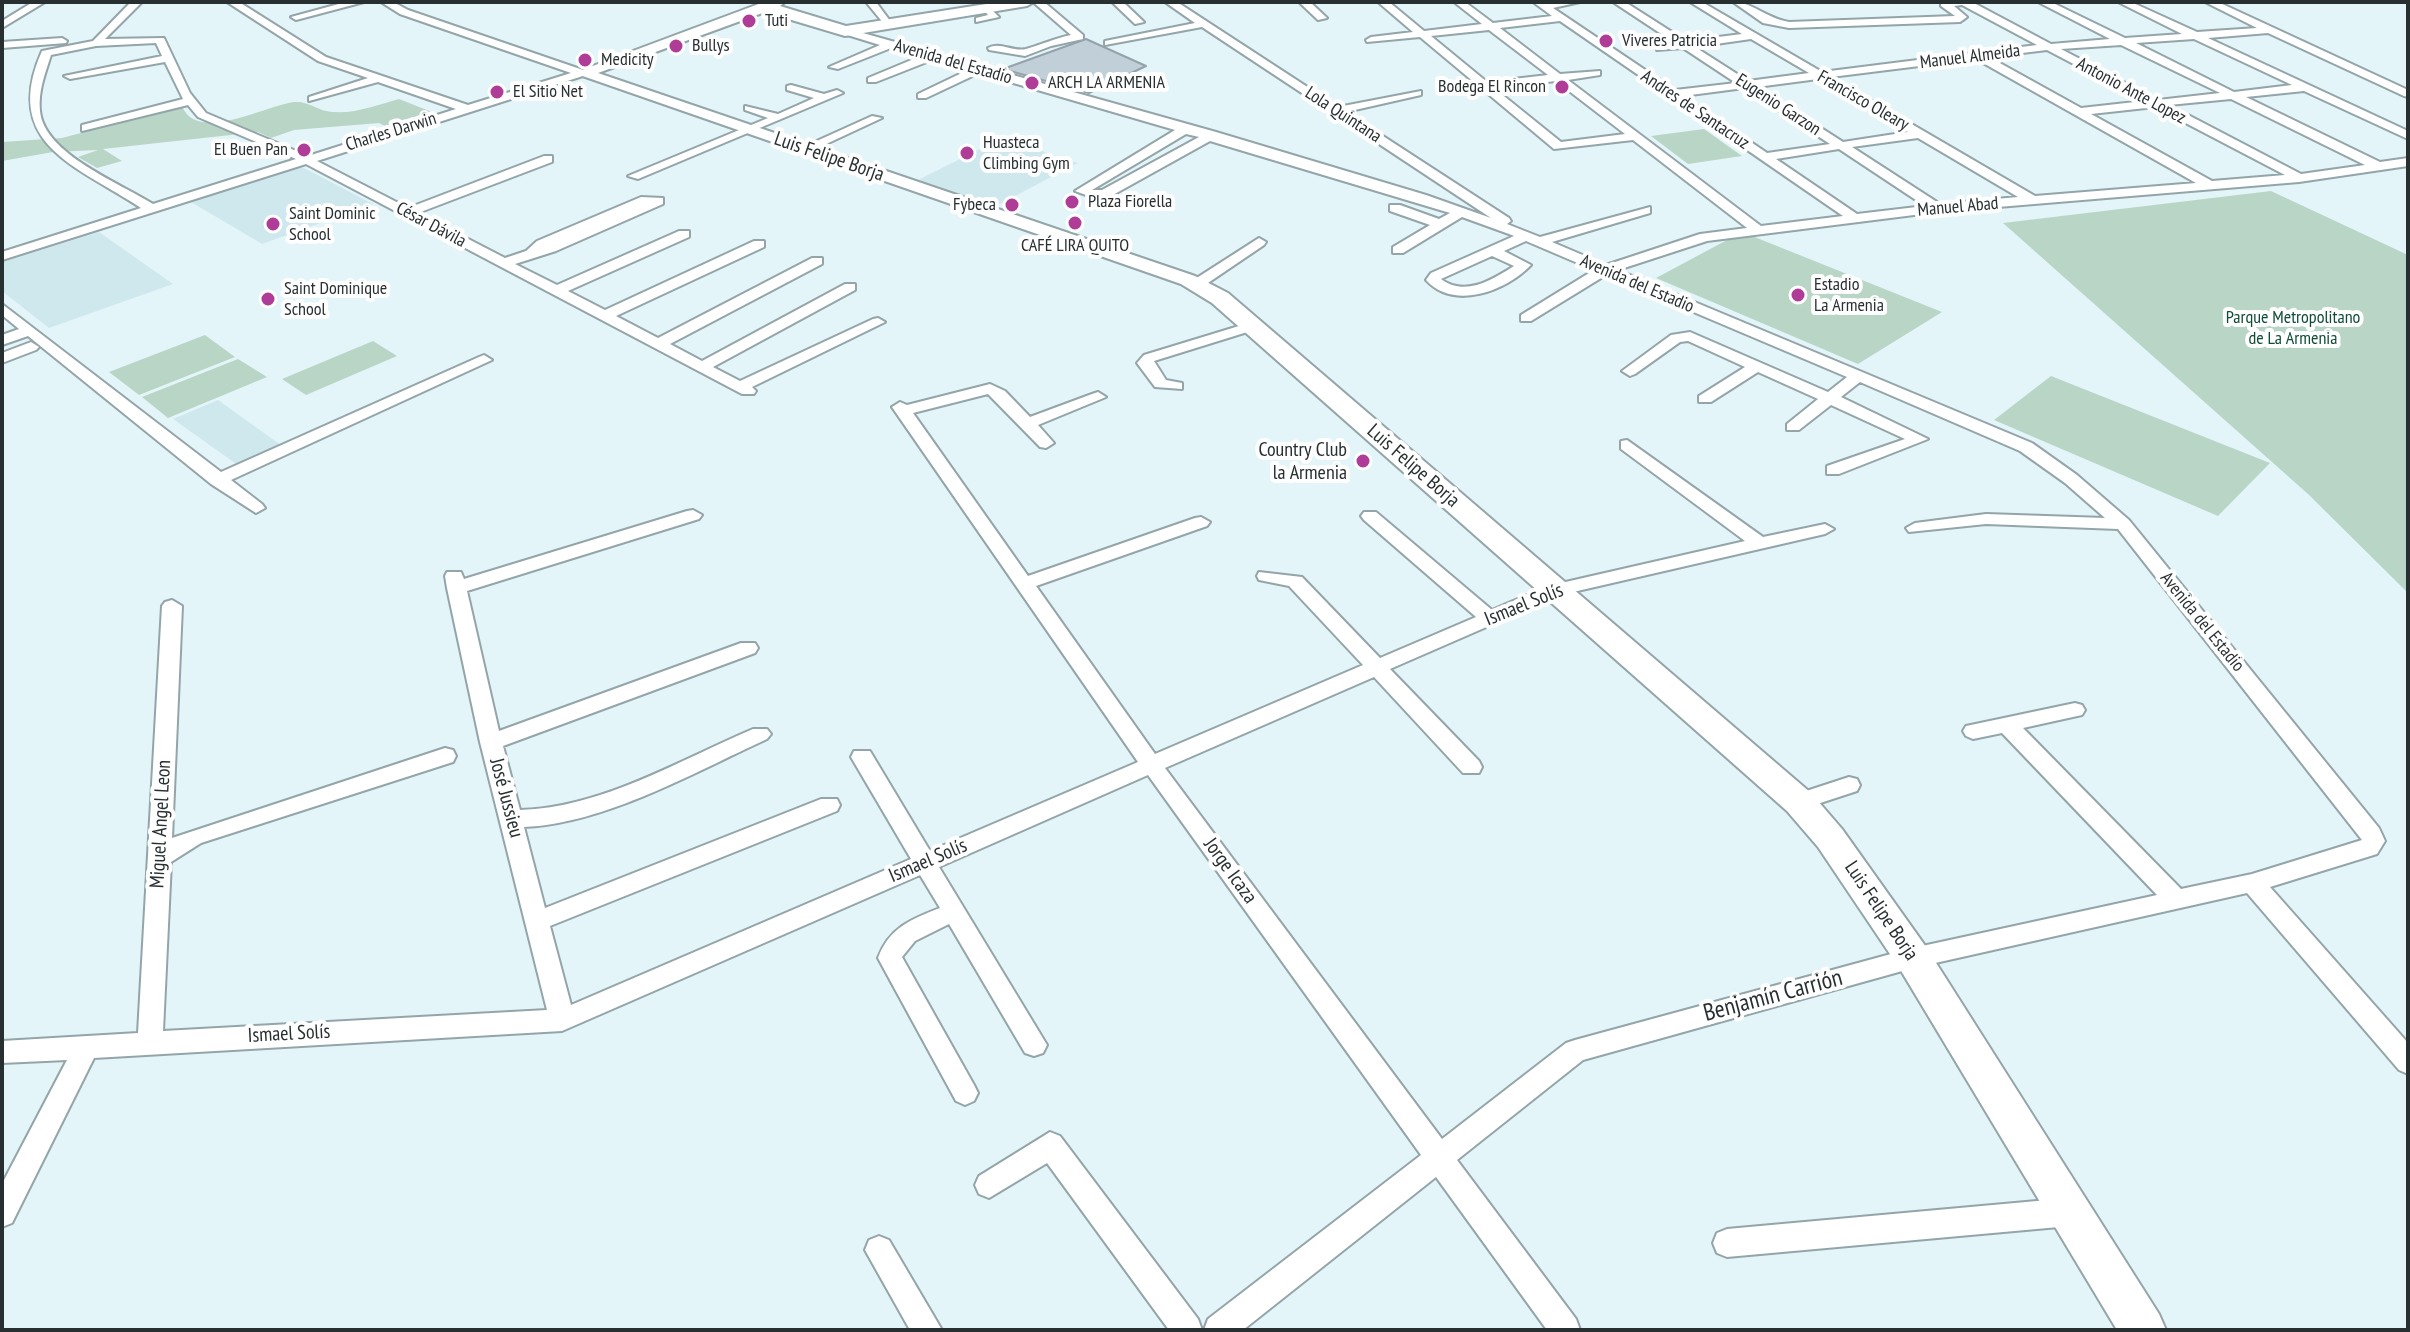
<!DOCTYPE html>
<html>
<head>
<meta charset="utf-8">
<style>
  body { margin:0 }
  #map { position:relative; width:2410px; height:1332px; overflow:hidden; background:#e3f5f9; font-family:"PT Sans Narrow",sans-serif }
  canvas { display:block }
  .frame { position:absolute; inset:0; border:4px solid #282f31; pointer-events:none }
</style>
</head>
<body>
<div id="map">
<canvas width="2410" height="1332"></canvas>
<div class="frame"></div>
</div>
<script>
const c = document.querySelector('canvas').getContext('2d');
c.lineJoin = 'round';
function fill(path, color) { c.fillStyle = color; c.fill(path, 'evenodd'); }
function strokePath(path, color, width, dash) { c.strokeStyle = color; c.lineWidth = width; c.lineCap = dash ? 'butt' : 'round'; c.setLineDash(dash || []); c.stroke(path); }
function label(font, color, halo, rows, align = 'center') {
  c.font = font + ' "PT Sans Narrow",sans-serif'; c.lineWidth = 8; c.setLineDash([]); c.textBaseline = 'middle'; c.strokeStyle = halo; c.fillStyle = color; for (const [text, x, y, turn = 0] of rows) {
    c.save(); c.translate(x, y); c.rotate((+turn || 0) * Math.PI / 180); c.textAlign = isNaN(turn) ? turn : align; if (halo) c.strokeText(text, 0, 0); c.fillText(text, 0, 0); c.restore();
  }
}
const built = new Path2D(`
  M1002,138L1078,163L994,207L916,181Z
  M296,168H304L373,204L262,244L191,202Z
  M99,232L173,284L49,328L2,291V262Z
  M218,400L285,448L242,468L173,419Z`);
const green = new Path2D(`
  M399,99L442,116L389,128L379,123L294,130L271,138L258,132L103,149L122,161L97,168L78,157L98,150L53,152L2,161V142L62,138L182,106C197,145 270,103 296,102C306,101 317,109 326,111C350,116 377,105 399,99Z
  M1704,129L1742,156L1688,164L1651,136Z
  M2271,191L2408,255V593L2308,494L2003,223Z
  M1742,232L1942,312L1858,364L1656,278Z
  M205,335L235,357L139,395L109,372Z
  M373,341L397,356L306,395L282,379Z
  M238,359L267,377L168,418L142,397Z
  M2051,376L2270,463L2218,516L1994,420Z`);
const building = new Path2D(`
  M1086,39L1146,66L1089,93L1003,69Z`);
const street = new Path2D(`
  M33,2H45L2,28V21Z
  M131,2H142L105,39L164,38L190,93L206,113L308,156L456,109L378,82L309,101V97L368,78L318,61L227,2H239L326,57L468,105L571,73L400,14L381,2H393L408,10L586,71V75L317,161L408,208L544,156H552V162L418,213L505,258L526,251L537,241L641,197L663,198V204L556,251L515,264L557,285L679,231H689V237L568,291L605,310L754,241H764V247L616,316L658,338L812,258H822V264L670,344L702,361L845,284H855V290L713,367L740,381L873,319L878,318L885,322L752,387L756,391L754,394H742L306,164L2,260V252L141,208C78,166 0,145 42,51L93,41ZM156,43L162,56L64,76L70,79L165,62L183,99L82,125V131L188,105L198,117L296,159L153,204C120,183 44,154 40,111C38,91 45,74 51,55L96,46Z
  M346,2H364L296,20L291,17Z
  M866,2H876L893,25H885Z
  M1033,2H1044L1083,35V39L1051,46L1025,56L989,50L988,48C999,41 1013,52 1026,49C1041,45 1055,38 1071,35Z
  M1112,2H1123L1144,22L1135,24Z
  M1165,2H1177L1338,107L1421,91V95L1346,112L1509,218L1511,221L1507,224L1540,237L1650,207V213L1552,242L1606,265L1700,234L1747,228L1633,140L1554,149L1420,37L1367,42L1366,40L1371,37L1413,32L1378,2H1389L1424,31L1482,24L1454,2H1465L1493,23L1552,16L1533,2H1580L1553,8L1675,90L1736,83L1683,48L1657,50V46L1675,43L1613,2H1625L1686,41L1742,34L1690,2H1702L1822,72L2037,45L1962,5L1954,6L1967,17L1960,22L1789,28L1763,23L1733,2C1752,2 1766,18 1789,22L1955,16L1941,6V2H1972L2051,44L2110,39L2038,2H2051L2125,38L2182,34L2118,2H2131L2197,32L2257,28L2205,2H2218L2408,90V97L2404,96L2268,33L2208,38L2408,131V139L2304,91L2246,97L2380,162L2408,158V166L2299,182L1938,212L1707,241L1618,270L2032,443L2077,475L2129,520L2379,828L2385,841L2377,854L2270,887L2408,1043V1074L2399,1070L2247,893L1913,968L1583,1060L1457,1160L1576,1319L1580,1330H1547L1436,1177L1243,1330H1204L1208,1319L1421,1155L1148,775L939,867L1047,1045L1043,1053L1034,1056L1025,1053L949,924L915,941L902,957L974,1085L978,1093L974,1101L965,1105L956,1101L878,958C889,928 911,919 940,908L920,875L562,1031L94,1058L12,1223L2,1227V1184L67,1060L2,1063V1041L138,1033L162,606L165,602L172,600L182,606L172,838L445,748L453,750L456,756L453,762L201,843L171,862L163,1031L547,1010L480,742L447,588L445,576L447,572H461L464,579L687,511L693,510L702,515L699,519L467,591L499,731L741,643H755L758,648L755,653L503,746L520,810C601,808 680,760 753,729H767L771,734L767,739C695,772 604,824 524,827L545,908L821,799H837L840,805L837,811L550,926L571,1005L911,859L851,757L854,751H870L930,851L1138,762L892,407L900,402L907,405L990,384L1005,391L1030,417L1092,394L1098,392L1106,397L1038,425L1054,443L1046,448L1040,447L988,394L913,413L1028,576L1195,518L1201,517L1210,522L1207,526L1036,586L1155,754L1363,665L1289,586L1259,580L1257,576L1259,572L1302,577L1380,658L1476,617L1364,520L1361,516L1364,512H1376L1492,610L1548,586L1745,541L1621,449V441L1627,440L1763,537L1825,524L1834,529L1825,534L1560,595L1390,669L1479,761L1482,767L1479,773H1463L1374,677L1165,768L1442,1139L1566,1043L1575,1040L1913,948L2157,895L2002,733L1973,739L1966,736L1963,731L1966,726L2075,703L2082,705L2085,710L2082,715L2023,728L2181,889L2252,874L2362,840L2118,529L1986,524L1909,532L1906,528L1915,523L1986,514L2105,518L2065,483L2020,451L1860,382L1841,397L1928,439L1839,474H1827V466L1905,439L1831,405L1799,430H1787V424L1818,399L1758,372L1711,402H1699V396L1745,367L1688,341L1680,342L1635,374L1630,376L1622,371L1671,335L1690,332L1828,392L1847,377L1606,275L1531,321H1521V315L1594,270L1526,241L1504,251L1531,265C1506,291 1454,311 1426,280L1431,273L1514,236L1509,234L1462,217L1403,253H1393V247L1430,225L1390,211V205H1400L1439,219L1450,213L1210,141L1111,196L1097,199L1075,191L1175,130L979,73L926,98H918V94L968,70L932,60L876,82H868V78L921,56L891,48L838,69L829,67L880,45L841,33L845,28L1216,132L1426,195L1491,218L1202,27L1105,45V41L1195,23ZM1560,21L1843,216L1761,226L1568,80L1600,75V71L1560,74L1500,28ZM1489,30L1548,75L1487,82L1431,36ZM1751,39L1809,73L1748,81L1695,47ZM2194,39L2292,85L2234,92L2136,43ZM2121,45L2220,93L2158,100L2061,49ZM2047,50L2144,101L2081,108L1989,57ZM1976,59L2196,183L2035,196L1831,77ZM1818,79L1908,132L1843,142L1757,87ZM1556,81L1625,134L1561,142L1494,88ZM1744,88L1830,144L1767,153L1683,96ZM2231,99L2365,165L2301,174L2169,105ZM2155,107L2285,175L2212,181L2091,114ZM1186,134L1199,137L1102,190H1092ZM1918,138L2018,197L1940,204L1852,147ZM1839,149L1925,206L1857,214L1776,159ZM1492,256L1514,266C1492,280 1465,297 1441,279Z
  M1299,2H1310L1327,18L1318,20Z
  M987,5L999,17L976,22V18L988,15L982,8Z
  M62,38L67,41L66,43L2,48V42Z
  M791,85L824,94L837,90L843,93L638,179L628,176L768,118L745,110V106L778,114L814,98L787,90V86Z
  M872,116L882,118L809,152L799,149Z
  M1259,238L1266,242L1264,245L1202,287H1192V281Z
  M2,304L221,472L479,357L484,355L492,360L231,480L262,504L265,508L256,513L211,484L28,336L2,345V335L19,329L2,315Z
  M1252,322L1257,323V329L1154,361L1166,380L1182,383V389L1155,387L1137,363L1144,355Z
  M31,342L39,347L36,350L2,363V353Z
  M1849,777L1857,779L1860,785L1857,791L1799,810L1791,808L1788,802L1791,796Z
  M1050,1132L1060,1136L1198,1319L1202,1330H1169L1047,1163L989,1198L979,1194L975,1185L979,1176Z
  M2070,1198L2080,1202L2084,1212L2080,1222L2070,1226L1727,1257L1717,1253L1713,1243L1717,1233L1727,1229Z
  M879,1236L889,1240L942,1330H910L865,1250L869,1240Z`);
const secondary = new Path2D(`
  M764,2H785L780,6L846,26L999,2H1034L1027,6L845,36L765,12L598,73L1195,276L1228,293L1811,793L1842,829L1926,947L2159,1314L2166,1330H2117L1900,969L1818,847L1787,811L1212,303L1181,284L574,73Z`);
const markers = [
  [749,21,8,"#af3d98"],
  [1606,41,8,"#af3d98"],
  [676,46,8,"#af3d98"],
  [585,60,8,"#af3d98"],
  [1032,83,8,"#af3d98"],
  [1562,87,8,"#af3d98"],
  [497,92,8,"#af3d98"],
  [304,150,8,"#af3d98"],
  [967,153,8,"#af3d98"],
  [1072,202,8,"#af3d98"],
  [1012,205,8,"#af3d98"],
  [1075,223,8,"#af3d98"],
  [273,224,8,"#af3d98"],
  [1798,295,8,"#af3d98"],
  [268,299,8,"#af3d98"],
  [1363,461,8,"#af3d98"]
];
const farPoinames = [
  ["Tuti",765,21],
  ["Viveres Patricia",1622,41],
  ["Bullys",692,46],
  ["Medicity",601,60],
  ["ARCH LA ARMENIA",1048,83],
  ["Bodega El Rincon",1546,87,"right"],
  ["El Sitio Net",513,92],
  ["Huasteca",983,143],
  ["Climbing Gym",983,164],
  ["El Buen Pan",288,150,"right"],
  ["Plaza Fiorella",1088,202],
  ["Fybeca",996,205,"right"],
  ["Saint Dominic",289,214],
  ["School",289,235],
  ["CAFÉ LIRA QUITO",1075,246,"center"],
  ["Estadio",1814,285],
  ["La Armenia",1814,306],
  ["Saint Dominique",284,289],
  ["School",284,310]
];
const farStreetnames = [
  ["Manuel Almeida",1970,57,-7],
  ["Avenida del Estadio",953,62,16],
  ["Antonio Ante Lopez",2131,91,28],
  ["Francisco Oleary",1863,101,30],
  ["Eugenio Garzon",1778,105,33],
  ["Andres de Santacruz",1695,110,34],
  ["Lola Quintana",1343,115,33],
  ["Charles Darwin",391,132,-17],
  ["Manuel Abad",1958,207,-5],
  ["César Dávila",431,225,28],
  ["Avenida del Estadio",1637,284,23],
  ["Avenida del Estadio",2202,622,51]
];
const farParknames = [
  ["Parque Metropolitano",2293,318],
  ["de La Armenia",2293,339]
];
const streetNames = [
  ["Luis Felipe Borja",829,157,19],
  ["Luis Felipe Borja",1413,466,41],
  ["Ismael Solís",1524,605,-22],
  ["José Jussieu",506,798,75],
  ["Miguel Angel Leon",161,824,-87],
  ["Ismael Solís",928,861,-23],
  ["Jorge Icaza",1230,871,54],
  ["Luis Felipe Borja",1881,911,56],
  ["Ismael Solís",289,1034,-3]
];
const poiNames = [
  ["Country Club",1347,450],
  ["la Armenia",1347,473]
];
const nearStreetnames = [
  ["Benjamín Carrión",1773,996,-15]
];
fill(built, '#cee8ee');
fill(green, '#b9d5c6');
fill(building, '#c1cfd8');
strokePath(building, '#95a2ab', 2);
strokePath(street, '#93a5a8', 4);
strokePath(secondary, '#93a5a8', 4);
fill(street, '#fff');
fill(secondary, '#fff');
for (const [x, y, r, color] of markers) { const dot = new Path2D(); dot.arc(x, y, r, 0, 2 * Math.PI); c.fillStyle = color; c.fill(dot); strokePath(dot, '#fefefe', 3); }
label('18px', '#282f31', '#fefefe', farPoinames, 'left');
label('18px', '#282f31', '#fefefe', farStreetnames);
label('18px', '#0e4c34', '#fefefe', farParknames);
label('20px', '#282f31', '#fefefe', streetNames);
label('20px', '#282f31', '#fefefe', poiNames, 'right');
label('24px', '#282f31', '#fefefe', nearStreetnames);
</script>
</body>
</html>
